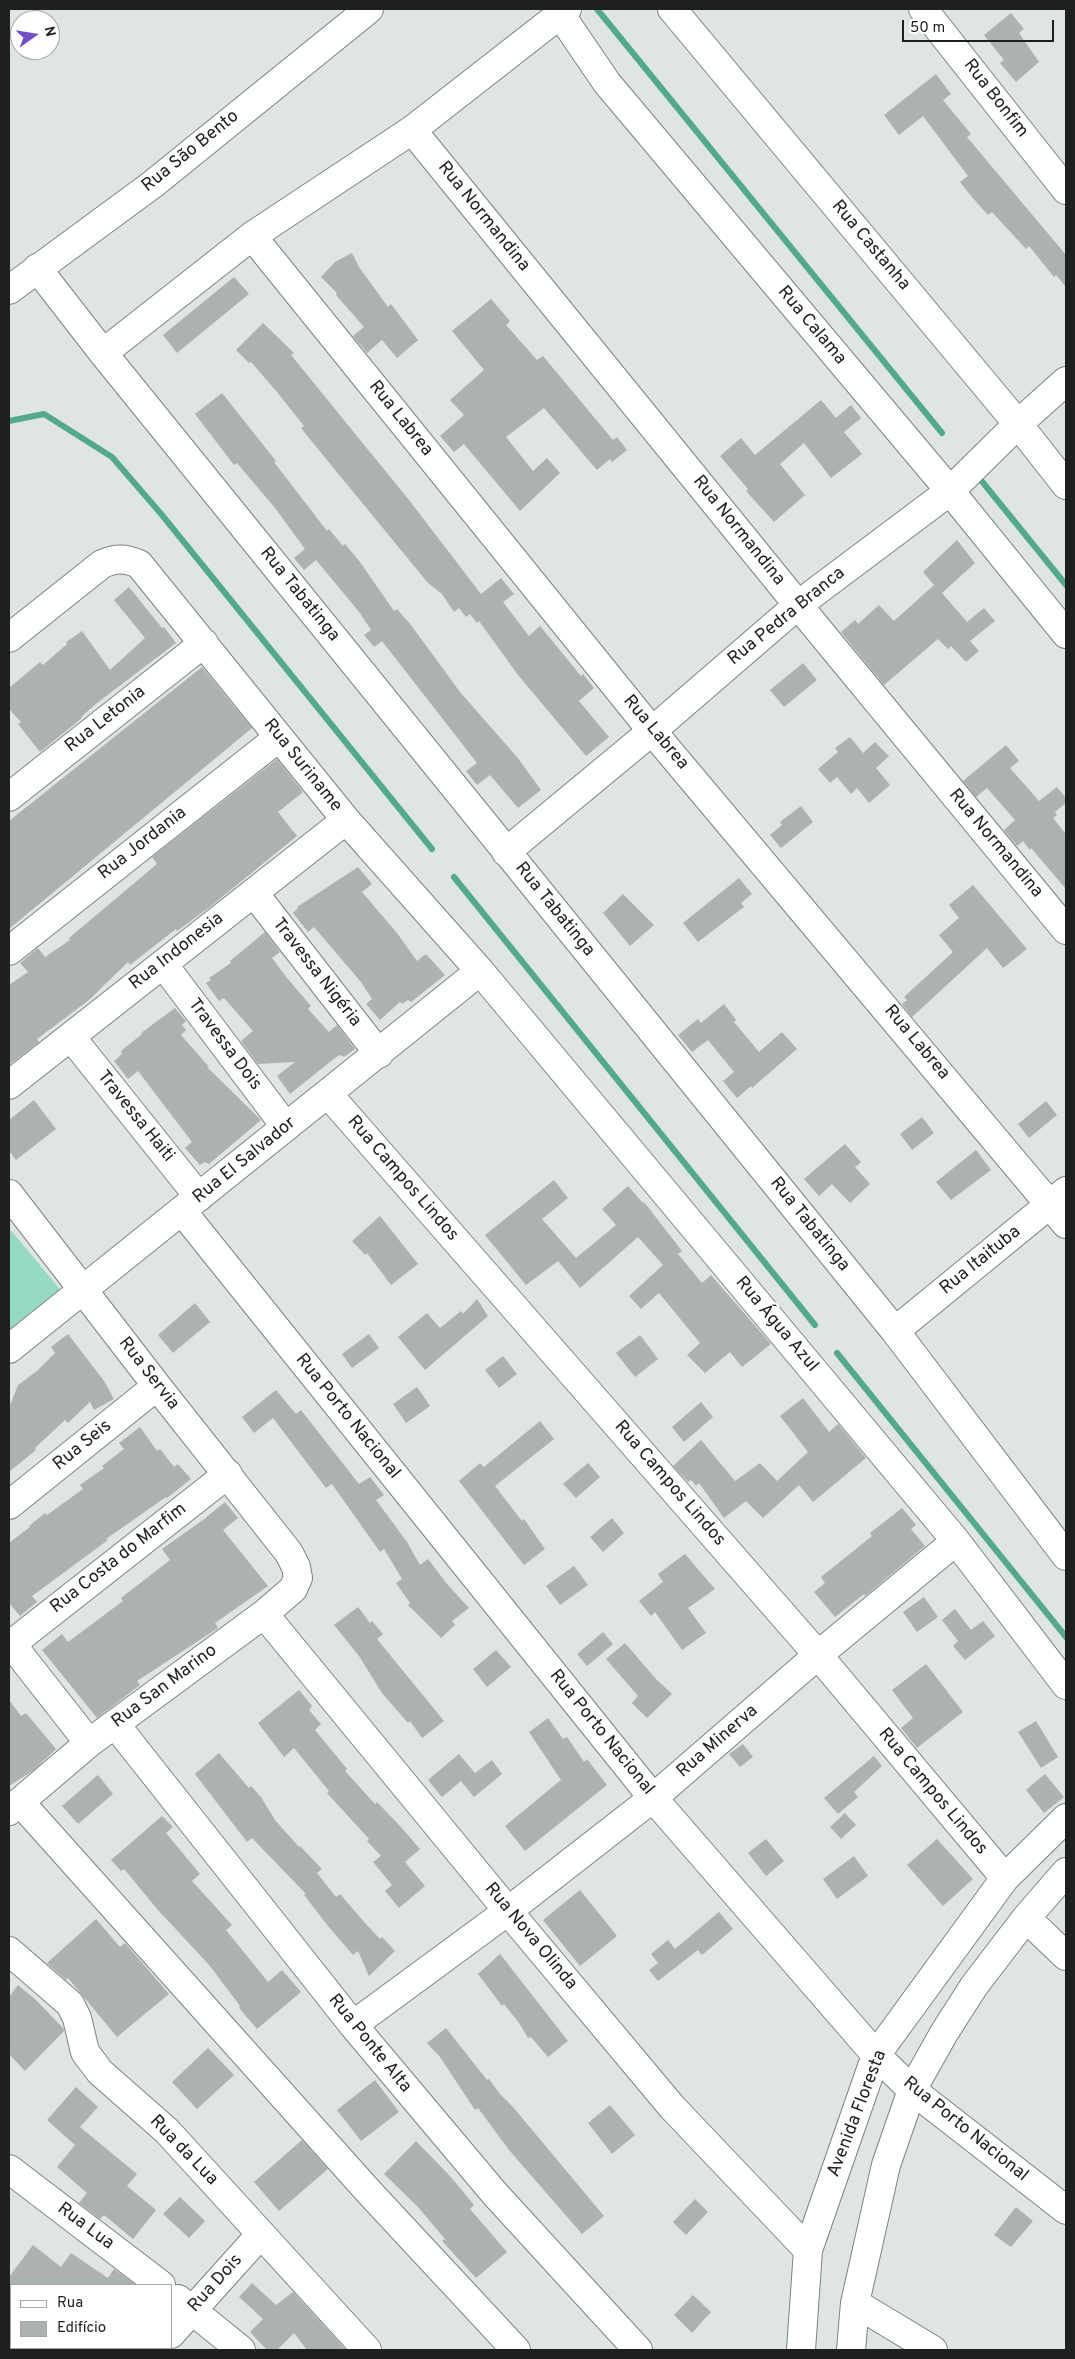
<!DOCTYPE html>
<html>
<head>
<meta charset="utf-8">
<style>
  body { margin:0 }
  #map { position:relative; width:1075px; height:2359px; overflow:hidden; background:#dee5e2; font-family:Overpass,sans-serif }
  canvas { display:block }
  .frame { position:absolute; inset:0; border:10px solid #1e201f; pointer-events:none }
  .legend { position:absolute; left:10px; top:2284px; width:162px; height:65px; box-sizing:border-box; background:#fff; border:1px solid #a5a6a5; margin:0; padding:6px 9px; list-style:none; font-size:15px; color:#1e201f }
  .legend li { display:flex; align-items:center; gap:10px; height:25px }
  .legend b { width:25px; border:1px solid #a5a6a5 }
  .north { position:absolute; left:10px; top:10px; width:50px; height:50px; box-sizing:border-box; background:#fff; border:1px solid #a5a6a5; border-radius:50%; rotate:77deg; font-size:14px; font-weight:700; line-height:20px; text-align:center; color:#1e201f }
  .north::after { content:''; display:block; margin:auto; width:18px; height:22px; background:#744ec7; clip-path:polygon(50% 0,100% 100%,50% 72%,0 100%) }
  .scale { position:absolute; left:902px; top:20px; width:152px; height:22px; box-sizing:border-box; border:2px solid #1e201f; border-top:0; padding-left:6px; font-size:15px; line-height:18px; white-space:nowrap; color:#1e201f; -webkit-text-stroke:4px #fff; paint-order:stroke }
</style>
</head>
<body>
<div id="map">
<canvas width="1075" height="2359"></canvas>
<div class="frame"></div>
<ul class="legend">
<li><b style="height:6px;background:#fff"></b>Rua</li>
<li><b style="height:14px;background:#acb2af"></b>Edifício</li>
</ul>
<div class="north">N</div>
<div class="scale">50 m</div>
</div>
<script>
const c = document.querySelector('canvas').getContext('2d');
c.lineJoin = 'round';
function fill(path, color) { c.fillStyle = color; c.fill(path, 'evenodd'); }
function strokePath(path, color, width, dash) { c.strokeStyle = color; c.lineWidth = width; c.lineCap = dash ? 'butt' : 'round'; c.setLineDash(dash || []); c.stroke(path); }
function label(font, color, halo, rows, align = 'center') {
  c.font = font + ' Overpass,sans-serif'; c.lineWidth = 4.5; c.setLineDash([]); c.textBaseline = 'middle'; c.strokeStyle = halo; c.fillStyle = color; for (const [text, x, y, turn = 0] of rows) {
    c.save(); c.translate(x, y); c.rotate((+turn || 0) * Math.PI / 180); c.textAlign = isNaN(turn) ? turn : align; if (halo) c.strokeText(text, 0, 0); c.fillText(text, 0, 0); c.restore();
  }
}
const green = new Path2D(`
  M9,1228L64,1294L9,1338Z`);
const stream = new Path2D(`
  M597,9L942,433
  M9,421L44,414L112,457L162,515L432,849
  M976,474L1066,585
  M454,877L815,1325
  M837,1353L1066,1637`);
const building = new Path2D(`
  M1011,13L1024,29L1019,33L1039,62L1016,82L1000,63L1004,60L984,35Z
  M936,74L951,94L943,100L971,134L967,137L1066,255V287L1056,275L1054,277L1029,246L1026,249L992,212L988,215L971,196L960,182L968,176L923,116L899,135L884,115Z
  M352,253L359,267L388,307L391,304L418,340L397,358L382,340L367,353L353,336L364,327L336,295L337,293L321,277L335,262Z
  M234,277L249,294L177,353L163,335Z
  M491,299L510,321L506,325L537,360L543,356L613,440L617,437L627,450L612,462L610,459L597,470L544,408L506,437L533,471L547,458L560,473L520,511L464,444L454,452L440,436L464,415L450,400L484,370L452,331Z
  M263,323L294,353L291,355L409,500L481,594L501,578L514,594L503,602L529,636L540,626L581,676L583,674L594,688L579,701L609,737L586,756L518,675L479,621L477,623L470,614L466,617L459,608L454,612L442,594L428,583L313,443L301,428L304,426L277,392L251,362L249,363L236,350Z
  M222,393L276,461L274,462L327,531L329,529L343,546L345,544L360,562L394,611L397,609L411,625L460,692L517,757L541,790L518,808L490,775L477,785L466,771L477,763L382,641L374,647L364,635L371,630L360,613L316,560L304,570L294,558L305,549L275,508L237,463L234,465L195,414Z
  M821,400L836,418L851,405L861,418L844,432L862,454L831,478L804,443L780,464L805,495L774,522L746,491L748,489L720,456L741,438L755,455Z
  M957,540L975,563L942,593L967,622L984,608L995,621L970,641L979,651L966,662L951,646L948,649L938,639L884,685L841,632L855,620L858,624L879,605L894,621L934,585L923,572Z
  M129,587L162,628L164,627L176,643L97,703L81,717L82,718L40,752L18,724L21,722L9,709V688L40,662L43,665L67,644L66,642L82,631L110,670L145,638L114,600Z
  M803,663L817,680L784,707L770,690Z
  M202,667L252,728L9,929V821Z
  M850,737L863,753L875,742L889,756L876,768L890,785L869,803L857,788L851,794L837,777L830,783L818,769L838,752L835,748Z
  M1006,745L1019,761L1010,768L1039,801L1057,787L1066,798V803L1055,812L1057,815L1053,818L1066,834V889L1031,848L1030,850L1023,841L1017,846L1004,830L1015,820L987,788L976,797L963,781Z
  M277,759L303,792L278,812L297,836L211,906L177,931L176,929L130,965L128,962L89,1000L37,1039L39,1042L9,1065V985L28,972L20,963L38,948L45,957L70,940L69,938L157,864L152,857Z
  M801,806L813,822L781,848L770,835L782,825L780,822Z
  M358,867L372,884L362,892L397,933L417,961L426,954L445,975L411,1002L408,1000L402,1004L400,1002L380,1020L366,1004L372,999L361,982L314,927L308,932L293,913L298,908L297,907Z
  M739,878L752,894L741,903L744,907L698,942L683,923Z
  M973,885L1027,949L1003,968L987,948L912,1017L902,1004L907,1000L904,997L953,952L939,935L959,918L949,905Z
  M623,894L654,925L630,946L603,913Z
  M265,932L280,952L272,958L287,978L311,1006L308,1009L329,1032L337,1025L355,1049L344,1057L340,1055L335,1058L290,1094L277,1076L295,1062L258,1064L241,1041L253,1031L224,998L219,1001L206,983L211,980L209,978L231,963L230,961Z
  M724,1004L736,1020L734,1022L759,1052L782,1032L797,1049L752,1088L751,1086L737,1098L723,1081L734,1072L708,1040L692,1052L678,1035L698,1019L701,1023Z
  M175,1008L186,1021L182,1025L186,1030L181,1035L209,1067H207L261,1120L209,1164L205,1162L200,1165L185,1148L192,1142L138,1071L128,1079L114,1061L122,1054L121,1051L142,1034L141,1033Z
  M34,1100L56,1129L16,1160L9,1151V1120Z
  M1046,1101L1057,1115L1029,1138L1018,1124Z
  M922,1117L934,1133L912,1150L900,1134Z
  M845,1144L861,1162L855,1167L870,1184L850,1203L832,1184L819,1196L804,1179Z
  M976,1150L991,1170L951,1200L936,1182Z
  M554,1180L568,1198L542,1219L576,1258L616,1225L602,1209L628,1186L643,1203L644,1202L682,1251L678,1254L702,1283L711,1275L771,1344L742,1367L730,1352L705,1373L687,1355L700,1343L659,1293L641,1309L629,1296L663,1265L638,1237L580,1288L558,1261L526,1285L485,1235Z
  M380,1216L418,1264L391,1285L367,1253L365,1255L352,1241Z
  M477,1299L488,1316L425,1370L398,1337L427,1313L440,1328L461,1311L463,1314Z
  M195,1303L210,1322L173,1353L158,1335Z
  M68,1334L104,1381L114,1399L94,1410L90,1402L68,1423L65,1420L35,1448L36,1450L9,1472V1408L18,1385L37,1371L55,1353L51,1347Z
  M369,1334L379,1348L352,1368L342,1354Z
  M640,1335L658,1359L635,1377L616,1353Z
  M503,1356L517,1374L499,1388L485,1370Z
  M417,1387L430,1406L406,1423L393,1404Z
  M276,1390L296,1414L301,1410L359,1484L370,1477L384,1495L376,1500L407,1542L420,1565L428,1559L447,1584L469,1608L452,1621L455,1625L441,1638L408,1605L410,1603L396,1583L402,1579L384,1549L380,1552L332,1484L326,1488L273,1418L254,1433L242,1417Z
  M803,1398L829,1432L838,1424L866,1458L813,1502L799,1485L763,1518L746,1501L724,1518L699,1483L696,1486L691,1480L688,1482L673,1466L701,1440L735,1481L760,1463L777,1481L808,1452L780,1416Z
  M701,1402L713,1417L684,1442L672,1427Z
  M540,1421L554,1439L495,1486L522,1521L524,1519L545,1549L524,1565L459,1481L480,1463L484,1467Z
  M140,1427L157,1451L160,1449L174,1467L178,1464L191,1479L167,1498L166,1497L106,1539L108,1540L32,1596L37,1602L20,1616L9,1603V1543L30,1527L29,1526L45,1513L47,1515L83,1489L80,1485L104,1468L102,1466L124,1449L119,1443Z
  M588,1463L600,1477L576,1498L563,1484Z
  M225,1502L238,1518L223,1530L268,1586L215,1623L218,1628L137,1681L140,1685L97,1718L42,1650L62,1634L68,1642L123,1601L121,1598L170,1560L162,1549L203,1520Z
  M902,1508L916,1525L911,1529L925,1546L865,1596L864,1594L835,1617L814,1592L825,1583L821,1577L872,1536L870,1533Z
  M612,1518L624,1533L603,1552L590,1537Z
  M685,1554L715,1589L688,1608L706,1633L682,1650L655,1612L651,1616L639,1601L663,1582L658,1574Z
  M574,1566L588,1585L560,1605L546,1586Z
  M924,1597L938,1617L917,1632L903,1612Z
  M358,1607L370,1623L372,1621L383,1634L377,1639L444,1721L422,1738L410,1721L408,1723L382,1693L359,1656L334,1625Z
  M955,1609L971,1630L983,1621L995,1636L965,1660L953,1646L958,1641L942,1620Z
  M603,1632L613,1644L587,1666L577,1654Z
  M625,1643L656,1679L672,1694L647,1718L632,1703L638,1696L606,1659Z
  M496,1650L511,1667L487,1687L473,1669Z
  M926,1664L963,1712L917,1748L901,1728L913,1718L892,1690Z
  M299,1690L312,1706L309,1710L321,1724L315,1730L347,1769L345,1771L375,1804L377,1802L400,1826L420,1849L405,1862L425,1886L399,1908L385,1891L392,1885L373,1862L381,1856L367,1841L369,1839L327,1793L329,1791L294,1748L284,1757L258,1723Z
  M9,1700L21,1716L26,1713L56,1749L34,1770L9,1786Z
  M548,1718L563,1739L567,1737L584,1762L587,1759L607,1785L525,1851L505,1826L561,1780L529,1732Z
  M1036,1721L1058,1757L1041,1768L1018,1732Z
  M743,1744L753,1757L740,1767L729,1754Z
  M219,1753L249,1788L251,1786L261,1797L275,1820L299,1847L300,1846L322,1869L317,1873L336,1897L340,1894L365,1923L380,1939L382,1937L395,1951L369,1976L358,1951L353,1955L328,1926L304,1895L306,1894L252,1838L247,1842L195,1774Z
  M459,1754L475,1773L492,1760L502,1774L474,1797L461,1781L442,1797L428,1780Z
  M874,1756L882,1766L854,1792L858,1797L838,1814L824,1798Z
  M1045,1774L1064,1797L1044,1813L1026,1790Z
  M98,1775L113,1794L78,1824L62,1806Z
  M845,1813L856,1825L841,1839L830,1827Z
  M162,1816L173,1827L166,1833L200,1874L192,1881L232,1925L226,1930L268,1982L282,1970L301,1992L257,2029L239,2008L240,2006L210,1966L158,1910L124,1869L121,1871L111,1860Z
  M766,1839L784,1861L766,1876L748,1853Z
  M937,1839L973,1879L943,1906L907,1865Z
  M854,1856L868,1876L837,1899L823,1879Z
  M580,1890L617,1936L580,1966L543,1920Z
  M719,1912L733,1929L702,1955L698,1950L658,1981L649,1970L658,1963L651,1954L668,1940L675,1949Z
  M96,1919L120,1947L125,1943L169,1994L117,2037L68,1978L66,1980L47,1963Z
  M500,1954L568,2041L548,2057L531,2037L528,2038L519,2023L504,2004L502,2006L478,1974Z
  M18,1985L36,2000L63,2028L64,2031L25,2071L9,2054V1997Z
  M446,2028L487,2080L489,2079L499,2093L513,2107L604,2216L582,2234L509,2150L478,2108L475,2110L440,2057L427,2043Z
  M208,2048L234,2075L197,2109L172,2082Z
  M375,2080L399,2112L361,2141L337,2110Z
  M76,2087L98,2107L80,2127L137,2174L127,2186L156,2210L133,2239L104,2215L100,2219L79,2203L87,2193L57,2167L75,2145L47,2120Z
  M610,2105L635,2135L612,2154L588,2123Z
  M302,2140L328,2169L279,2211L254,2182Z
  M416,2141L450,2176L474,2205L470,2209L507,2252L476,2278L442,2241L445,2239L418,2207L384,2174Z
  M180,2197L205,2221L189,2238L163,2214Z
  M695,2199L708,2212L686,2235L673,2222Z
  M1016,2207L1033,2221L1011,2247L994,2235Z
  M33,2245L61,2267L71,2253L108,2278L114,2269L136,2285H9V2277Z
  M252,2283L276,2305L293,2292L346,2350H307L294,2333L277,2350H267L250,2332L263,2319L239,2297Z
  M693,2295L711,2312L692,2333L674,2315Z`);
const minor = new Path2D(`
  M672,9L1018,424L1066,485
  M923,9L1066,190
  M560,14L607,83L950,491L1066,634
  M412,130L798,605L1066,930
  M252,236L652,731L1066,1224
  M37,268L103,353L895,1331L1066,1556
  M9,290L153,184L369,9
  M103,353L252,236L412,130L567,9
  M9,638L102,564C116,558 125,558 139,564L346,820L480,971L956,1541L1066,1685
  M9,797L204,643
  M506,852L652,731L798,605L950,491L1018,424L1066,381
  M254,893L379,1054
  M9,951L278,738
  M163,964L286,1127
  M71,1037L199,1197
  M9,1085L346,820
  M328,1094L818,1655L1005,1878
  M9,1194L157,1386L289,1553L296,1567L298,1578L293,1589L264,1614L89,1743L9,1811
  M182,1211L653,1798L876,2055L912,2090L1066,2210
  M895,1331L1066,1191
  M9,1349L480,971
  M9,1505L157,1386
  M264,1614L508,1911L672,2107L808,2250
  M9,1641L89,1743
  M9,1646L228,1474
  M115,1724L353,2025L495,2194L638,2350
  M20,1802L369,2192L516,2350
  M1026,1918L1066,1956
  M9,1951L70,2004L77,2018L85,2052L100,2072L167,2131L367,2350
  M353,2025L508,1911L653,1798L818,1655L956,1541
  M9,2169L161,2285
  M178,2299L241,2350
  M855,2303L933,2350
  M171,2334L261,2234
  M801,2350L808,2250L876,2055L1005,1878L1066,1818
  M851,2350L855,2303L886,2165L912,2090L944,2033L974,1986L1026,1918L1066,1872`);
const streetNames = [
  ["Rua Bonfim",995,99,52],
  ["Rua São Bento",191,152,-39],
  ["Rua Normandina",483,217,51],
  ["Rua Castanha",870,246,50],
  ["Rua Calama",811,326,50],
  ["Rua Labrea",400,419,51],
  ["Rua Normandina",738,531,51],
  ["Rua Tabatinga",299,595,51],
  ["Rua Pedra Branca",787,617,-39],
  ["Rua Letonia",106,720,-38],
  ["Rua Labrea",655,733,50],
  ["Rua Suriname",302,766,51],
  ["Rua Jordania",143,844,-38],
  ["Rua Normandina",995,844,50],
  ["Rua Tabatinga",554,910,51],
  ["Rua Indonesia",177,952,-38],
  ["Travessa Nigéria",316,973,52],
  ["Rua Labrea",916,1043,50],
  ["Travessa Dois",224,1045,53],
  ["Travessa Haiti",135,1117,51],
  ["Rua El Salvador",245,1161,-39],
  ["Rua Campos Lindos",402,1179,49],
  ["Rua Tabatinga",809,1225,51],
  ["Rua Itaituba",981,1261,-39],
  ["Rua Água Azul",776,1325,50],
  ["Rua Servia",148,1374,52],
  ["Rua Porto Nacional",347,1417,51],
  ["Rua Seis",83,1446,-39],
  ["Rua Campos Lindos",669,1484,49],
  ["Rua Costa do Marfim",119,1559,-38],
  ["Rua San Marino",165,1687,-37],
  ["Rua Porto Nacional",601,1733,51],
  ["Rua Minerva",718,1742,-41],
  ["Rua Campos Lindos",932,1792,50],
  ["Rua Nova Olinda",530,1937,50],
  ["Rua Ponte Alta",369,2044,51],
  ["Avenida Floresta",858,2114,-69],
  ["Rua Porto Nacional",965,2130,39],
  ["Rua da Lua",183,2151,46],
  ["Rua Lua",85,2227,37],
  ["Rua Dois",216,2284,-48]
];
fill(green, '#95dac0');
strokePath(stream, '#54a98c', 6);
fill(building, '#acb2af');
strokePath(minor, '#7d8380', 30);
strokePath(minor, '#fff', 28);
label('18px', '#1e201f', '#fff', streetNames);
</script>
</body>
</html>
